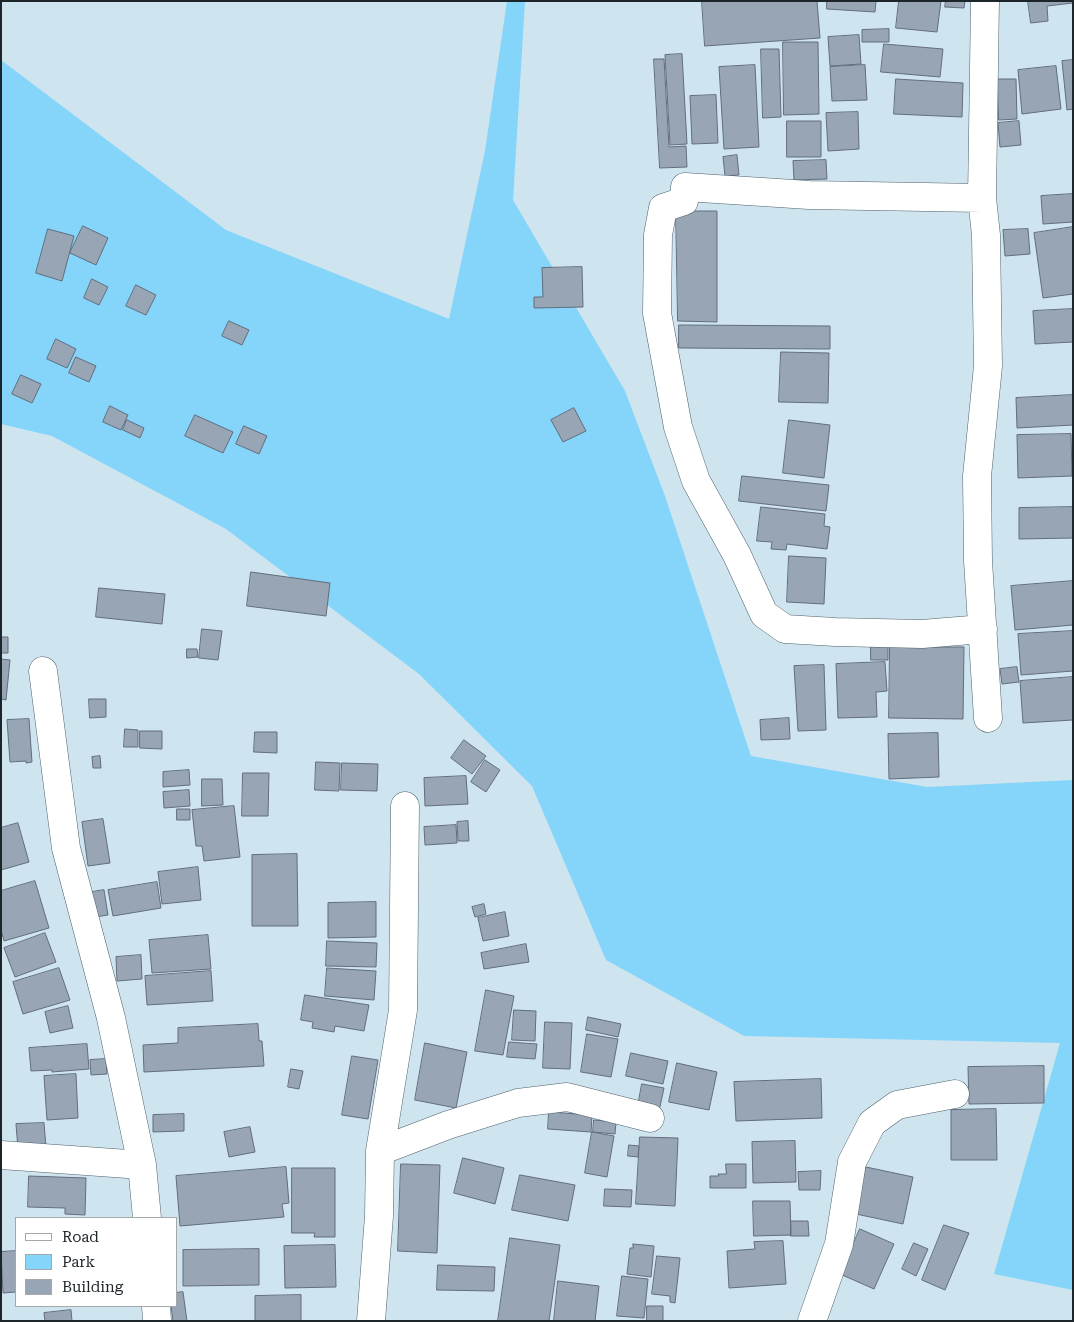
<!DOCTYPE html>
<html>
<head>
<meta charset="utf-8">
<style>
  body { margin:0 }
  #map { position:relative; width:1074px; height:1322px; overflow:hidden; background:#cee4ef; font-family:"Roboto Serif",serif }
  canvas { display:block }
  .frame { position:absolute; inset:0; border:2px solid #1c2529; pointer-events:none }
  .legend { position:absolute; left:15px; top:1217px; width:162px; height:90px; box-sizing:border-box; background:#fff; border:1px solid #a4a8a9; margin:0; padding:6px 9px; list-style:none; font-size:15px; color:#1c2529 }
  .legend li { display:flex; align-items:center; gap:10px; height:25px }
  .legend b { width:25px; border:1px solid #a4a8a9 }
</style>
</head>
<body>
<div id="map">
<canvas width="1074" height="1322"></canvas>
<div class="frame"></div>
<ul class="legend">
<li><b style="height:6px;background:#fff"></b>Road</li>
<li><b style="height:14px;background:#85d4f9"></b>Park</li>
<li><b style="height:14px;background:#98a5b5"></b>Building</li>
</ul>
</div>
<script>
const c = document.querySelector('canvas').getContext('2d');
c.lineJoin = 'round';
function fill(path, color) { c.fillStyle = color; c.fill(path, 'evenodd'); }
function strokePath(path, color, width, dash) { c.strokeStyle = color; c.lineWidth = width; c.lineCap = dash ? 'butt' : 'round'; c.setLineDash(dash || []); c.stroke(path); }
const green = new Path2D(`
  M507,1H525L513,200L625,391L665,496L751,756L927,787L1073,780V1290L994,1274L1060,1043L744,1036L606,960L532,786L419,674L226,529L52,436L1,424V60L226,230L449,319L485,151Z`);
const building = new Path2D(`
  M702,1H817L820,38L705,46Z
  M827,1H876L875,12L827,9Z
  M899,1H941L937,32L896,28Z
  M946,1H965L964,8L945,7Z
  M1028,1H1073V3L1047,6L1048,21L1031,23Z
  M889,29V42H862V30Z
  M859,35L861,64L830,66L828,37Z
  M783,42H818L819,114L784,115Z
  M884,44L943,49L940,77L881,72Z
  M761,49H779L781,117L763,118Z
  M682,54L687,144L670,145L665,55Z
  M654,59H664L669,147L686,146L687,167L660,168Z
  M1073,60V109L1067,110L1062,61Z
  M755,65L759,147L724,149L719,67Z
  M865,65L867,100L832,101L830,67Z
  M1056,66L1061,109L1022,114L1018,70Z
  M896,79L963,83L962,117L894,114Z
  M998,79H1016L1017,119L999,120Z
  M716,95L718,143L692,144L690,96Z
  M858,112L859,149L828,151L826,113Z
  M787,121H821V157H787Z
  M1019,121L1021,145L1000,147L998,123Z
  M737,155L739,175L725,176L723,157Z
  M826,160L827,179L794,180L793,161Z
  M1073,194V222L1043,224L1041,196Z
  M676,211H717V322L678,321Z
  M83,226L108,238L96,265L70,253Z
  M1073,227V294L1043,298L1034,233Z
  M48,229L74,236L62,281L36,273Z
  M1028,229L1030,254L1005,256L1003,230Z
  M582,267L583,307L534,308V297H543L542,268Z
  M92,279L108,287L99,305L84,298Z
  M136,285L156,295L146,315L126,306Z
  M1073,309V342L1035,344L1033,311Z
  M229,321L249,330L242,345L222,336Z
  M679,325L830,326V349L679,348Z
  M56,339L76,349L67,368L47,359Z
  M781,352L829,353L828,403L779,402Z
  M76,357L96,366L89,382L69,373Z
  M21,375L41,384L32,403L12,394Z
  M1073,395V425L1017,428L1016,398Z
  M110,406L128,415L121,430L103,422Z
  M574,408L586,431L563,442L551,420Z
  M195,415L233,432L223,453L185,436Z
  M127,420L144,428L140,438L123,430Z
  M789,420L830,425L824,478L783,473Z
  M244,426L267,436L259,454L236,444Z
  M1071,434L1072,476L1018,478L1017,435Z
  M742,476L829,485L826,511L739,501Z
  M761,507L825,514L824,526L830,527L827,549L787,544L786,550L771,549L772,542L757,541Z
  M1073,507V538L1019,539V508Z
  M789,556L826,558L824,604L787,602Z
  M251,572L330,583L326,616L247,606Z
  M1073,581V625L1015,630L1011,586Z
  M99,588L165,594L162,624L96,617Z
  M202,629L222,631L218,660L199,658Z
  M1073,631V671L1021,675L1018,634Z
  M1,637H8V653H1Z
  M871,645H888V660H871Z
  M890,647H964L963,719L889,718Z
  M187,649H197L198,657L187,658Z
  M1,659L10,660L6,700L1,699Z
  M885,662L887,691L876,692L877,717L838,718L836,664Z
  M824,665L826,730L798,731L794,666Z
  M1017,667L1019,682L1002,684L1000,669Z
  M1073,677V720L1023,723L1020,681Z
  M89,699H106V717L90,718Z
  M789,718L790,739L761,740L760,720Z
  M29,719L32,762L26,763V761L10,762L7,720Z
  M125,729L138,730V747H124Z
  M140,731H162V749L140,748Z
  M255,732H277V753L254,752Z
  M938,733L939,777L889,779L888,734Z
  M464,740L486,756L472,774L451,758Z
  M100,756L101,768H93L92,757Z
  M485,760L500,770L486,792L471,782Z
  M316,762L340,763L339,791L315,790Z
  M342,763L378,764L377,791L341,790Z
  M189,770L190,785L163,787V772Z
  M243,773H269L268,816H242Z
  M466,776L468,804L425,806L424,778Z
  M202,779H222L223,805L202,806Z
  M189,790L190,806L164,808L163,792Z
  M234,806L240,857L204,861L202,846H196L192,810Z
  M177,809H190V820H177Z
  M103,819L110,863L88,866L82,822Z
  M468,821L469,841H458L457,822Z
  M18,823L29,862L1,870V828Z
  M456,825L457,843L425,845L424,827Z
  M297,854L298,926H252V855Z
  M198,867L201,900L162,904L158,872Z
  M35,881L49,928L4,941L1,930V891Z
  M157,882L161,908L113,916L108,890Z
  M104,890L108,915L95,917L92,892Z
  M376,902V937L328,938V903Z
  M484,904L486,914L475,917L472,907Z
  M505,912L509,936L483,941L478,918Z
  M45,933L56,962L15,977L4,948Z
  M208,935L211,969L152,973L149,940Z
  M327,941L377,943L376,967L326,966Z
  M526,944L529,962L484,969L481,953Z
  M141,955L142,979L117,981L116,957Z
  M59,968L70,1000L23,1014L13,982Z
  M327,968L376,971L374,1000L325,996Z
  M211,971L213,1001L147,1005L145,976Z
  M486,990L514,996L503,1055L475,1051Z
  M305,995L369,1005L364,1031L335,1026L334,1032L312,1028L313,1022L301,1020Z
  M68,1006L73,1028L50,1033L45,1012Z
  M514,1010L536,1011L535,1041L512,1040Z
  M588,1017L621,1024L618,1037L586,1030Z
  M545,1022L572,1023L570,1069L543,1068Z
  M258,1024L259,1041H262L264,1066L144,1072L143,1045L178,1043V1028Z
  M587,1034L618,1039L611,1077L581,1072Z
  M509,1042L537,1044L535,1059L507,1057Z
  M425,1043L467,1052L456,1108L415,1100Z
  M87,1044L89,1069L52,1072V1070L31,1071L29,1048Z
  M631,1053L668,1061L663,1084L626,1076Z
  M352,1056L378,1060L368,1119L342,1115Z
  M106,1059L107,1074L91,1075L90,1060Z
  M677,1063L717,1072L709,1110L669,1102Z
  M1044,1066V1103L969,1104L968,1067Z
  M291,1069L303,1071L299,1089L288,1087Z
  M76,1074L78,1118L47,1120L44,1076Z
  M821,1079L822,1118L736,1121L734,1082Z
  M642,1084L664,1088L659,1111L638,1106Z
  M996,1109L997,1160H951V1110Z
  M549,1112L592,1115L591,1132L548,1129Z
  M184,1114V1131L153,1132V1115Z
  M594,1120L616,1122L615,1134L593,1132Z
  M44,1123L46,1147L18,1149L16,1124Z
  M250,1127L255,1152L229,1157L224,1132Z
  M592,1132L614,1136L607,1177L585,1173Z
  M640,1137L678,1138L675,1206L636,1204Z
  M795,1141L796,1182L753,1183L752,1142Z
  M629,1145L639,1146L638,1157L628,1156Z
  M463,1158L504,1168L495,1204L454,1193Z
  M401,1164L440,1165L437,1253L398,1251Z
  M726,1164H746V1188H710V1176H719L718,1174H726Z
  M286,1167L289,1203L282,1204L284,1217L180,1226L176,1176Z
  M866,1167L913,1177L903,1224L856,1214Z
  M292,1168H335V1237H314L315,1233H292Z
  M821,1171L820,1190H799L798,1172Z
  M520,1175L575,1185L568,1221L512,1210Z
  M29,1176L86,1178L85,1215L65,1214V1208L28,1207Z
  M605,1189L632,1190L631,1207L604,1206Z
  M753,1201H790L791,1235L754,1236Z
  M791,1221H808L809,1236H791Z
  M944,1225L969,1233L945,1290L922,1280Z
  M860,1229L894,1244L874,1289L840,1274Z
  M510,1238L560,1245L549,1321H498Z
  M783,1241L786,1284L729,1288L727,1251L755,1249L754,1242Z
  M914,1243L928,1249L916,1276L902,1269Z
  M633,1244L654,1246L651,1277L627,1274L630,1248H633Z
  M335,1245L336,1287L285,1288L284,1246Z
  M259,1249V1285L183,1286V1250Z
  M16,1251V1292L3,1293L1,1252Z
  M657,1256L680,1258L675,1303L670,1302V1296L652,1294Z
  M438,1265L495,1267L494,1291L437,1290Z
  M622,1276L648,1279L644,1318L617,1316Z
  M558,1281L599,1286L595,1321H554Z
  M183,1292L187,1321H173L171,1306H176V1293Z
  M301,1295V1321H255V1296Z
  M647,1306H663V1321H647Z
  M71,1310L72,1321H45L44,1313Z`);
const street = new Path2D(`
  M985,1L982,198L986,235L988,366L977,476L978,561L988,718
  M982,198L809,195L685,187L684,201L663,208L658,235L657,313L678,427L696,481L737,555L764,614L785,629L835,632L922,634L983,629
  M43,671L66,848L111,1018L142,1165L147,1218
  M380,1151L448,1125L518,1103L567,1097L650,1118
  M1,1155L142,1165
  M156,1306L157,1321
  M371,1321L379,1216L380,1151L403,1010L405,806
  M812,1321L839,1244L852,1162L872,1123L897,1105L955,1094`);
fill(green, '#85d4f9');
fill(building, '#98a5b5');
strokePath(building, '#626d7d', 1);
strokePath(street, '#4d616a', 29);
strokePath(street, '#fff', 28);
</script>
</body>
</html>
